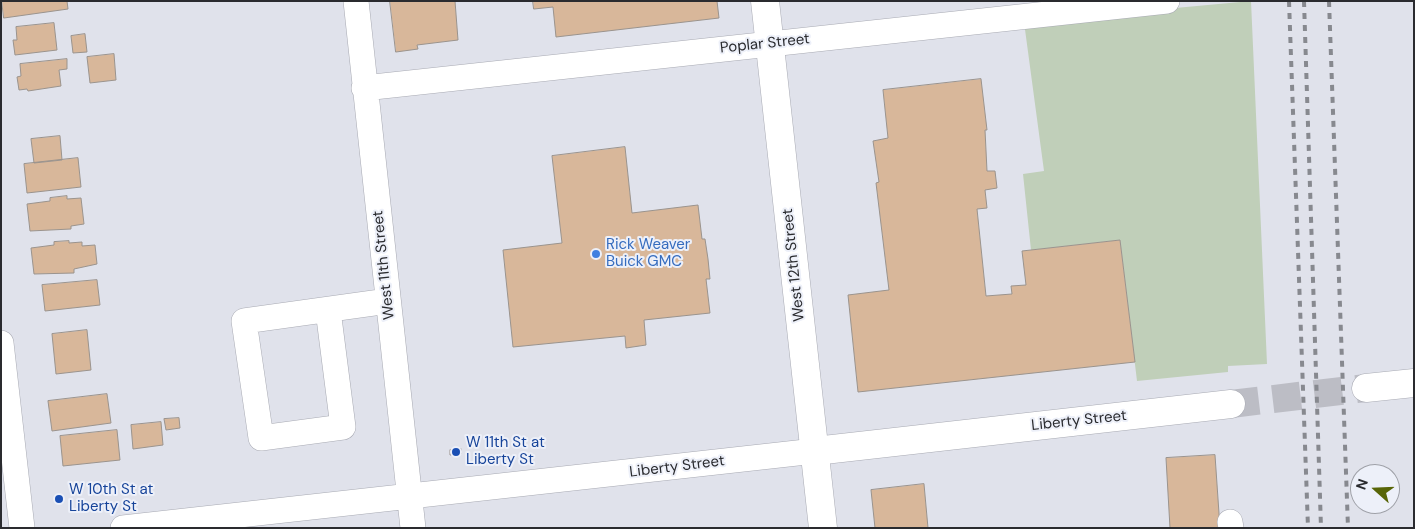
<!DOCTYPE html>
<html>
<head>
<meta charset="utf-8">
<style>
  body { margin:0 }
  #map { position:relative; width:1415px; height:529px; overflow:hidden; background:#e0e2eb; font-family:"DM Sans",sans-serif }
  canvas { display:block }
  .frame { position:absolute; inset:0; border:2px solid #2a2b2f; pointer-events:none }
  .north { position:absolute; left:1350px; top:464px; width:50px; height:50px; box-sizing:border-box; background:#edf0f9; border:1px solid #9fa1a8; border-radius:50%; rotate:290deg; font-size:14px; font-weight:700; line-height:20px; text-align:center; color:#2a2b2f }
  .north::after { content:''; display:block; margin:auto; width:18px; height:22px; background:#586508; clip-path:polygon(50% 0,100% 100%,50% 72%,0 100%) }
</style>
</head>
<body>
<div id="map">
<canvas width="1415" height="529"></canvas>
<div class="frame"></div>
<div class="north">N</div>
</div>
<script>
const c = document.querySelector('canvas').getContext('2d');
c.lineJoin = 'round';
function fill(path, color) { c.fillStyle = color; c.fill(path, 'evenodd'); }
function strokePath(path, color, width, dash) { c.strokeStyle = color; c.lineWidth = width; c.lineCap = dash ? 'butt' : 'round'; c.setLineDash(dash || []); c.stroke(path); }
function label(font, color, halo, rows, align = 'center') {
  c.font = font + ' "DM Sans",sans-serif'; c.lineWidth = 4; c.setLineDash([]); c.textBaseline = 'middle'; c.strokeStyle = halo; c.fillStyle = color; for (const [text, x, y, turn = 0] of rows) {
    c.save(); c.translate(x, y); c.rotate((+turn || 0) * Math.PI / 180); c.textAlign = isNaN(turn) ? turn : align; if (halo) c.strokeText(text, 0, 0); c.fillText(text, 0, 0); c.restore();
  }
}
const green = new Path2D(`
  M1251,1L1267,364L1228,366V372L1137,381L1120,240L1031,250L1023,174L1044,171L1024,22Z`);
const building = new Path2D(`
  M2,1H67L68,9L4,18Z
  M390,1H455L458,40L417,45L418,49L396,52Z
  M533,1H717L719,18L556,37L553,7L534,9Z
  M54,23L57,50L15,55L13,40H17L16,27Z
  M85,34L87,52L73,53L71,36Z
  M114,54L116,80L90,83L87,57Z
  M67,59V69L59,70L61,86L28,91L27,89L19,90L17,77L21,76L20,64Z
  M981,79L987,130H985L987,171H995L997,188L985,190L987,208L977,209L986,296L1012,294L1011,286L1026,285L1022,251L1120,240L1135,362L858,392L848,295L889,290L876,183L879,182L873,141L888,138L883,90Z
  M60,136L62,160L34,163L31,139Z
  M625,147L632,213L698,205L702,239H705L708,259L710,279H706L710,313L644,320L646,345L626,348L625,336L513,347L503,250L562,243L552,156Z
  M78,158L81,187L27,193L24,164Z
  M67,196V199L81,198L84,224L71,226V229L30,231L27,204L50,201V198Z
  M69,241V243L82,242V246L95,245L97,264L74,269V273L34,274L31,248L54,245V242Z
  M97,280L100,305L45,311L42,285Z
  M87,330L91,370L56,374L52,334Z
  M107,394L111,423L52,431L48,401Z
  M179,418L180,428L166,430L164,419Z
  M161,422L163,445L133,449L131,425Z
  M117,430L120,460L63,466L60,436Z
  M461,449V454L450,455V450Z
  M1215,455L1220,528H1170L1166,458Z
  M924,484L928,528H875L871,490Z`);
const majorTunnel = new Path2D(`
  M1231,404L1366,388`);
const minor = new Path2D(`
  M356,1L413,528
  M364,88L1167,1
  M328,310L343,427L261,438L244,321L388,301
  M1,343L22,528
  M1230,522L1231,528
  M123,528L815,451`);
const major = new Path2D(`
  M765,1L823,528
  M1366,388L1414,383
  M815,451L1231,404`);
const rail = new Path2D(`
  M1289,1L1308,528
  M1304,1L1321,528
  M1329,1L1348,528`);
const markers = [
  [596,254,5,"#3f7fe0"],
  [456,452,5,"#1a4fb4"],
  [59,499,5,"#1a4fb4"]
];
const streetNames = [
  ["Poplar Street",765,44,-6],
  ["West 11th Street",384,265,-96],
  ["West 12th Street",794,265,-96],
  ["Liberty Street",1079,421,-6],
  ["Liberty Street",677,467,-7]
];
const shopNames = [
  ["Rick Weaver",606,245],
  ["Buick GMC",606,262]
];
const transitNames = [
  ["W 11th St at",466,443],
  ["Liberty St",466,460],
  ["W 10th St at",69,490],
  ["Liberty St",69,507]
];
fill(green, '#c0cfb9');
fill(building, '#d8b79a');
strokePath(building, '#9a938d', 1);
strokePath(majorTunnel, '#bcbdc5', 28, [28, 14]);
strokePath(minor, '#a8aab3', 26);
strokePath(major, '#a8aab3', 29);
strokePath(minor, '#fff', 25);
strokePath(major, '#fff', 28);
strokePath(rail, '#87898f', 4, [6, 6]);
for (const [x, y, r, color] of markers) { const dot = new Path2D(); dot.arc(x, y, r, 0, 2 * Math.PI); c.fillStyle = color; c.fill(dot); strokePath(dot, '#edf0f9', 2); }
label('15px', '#2a2b2f', '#edf0f9', streetNames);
label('15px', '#366cbe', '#edf0f9', shopNames, 'left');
label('15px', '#164399', '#edf0f9', transitNames, 'left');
</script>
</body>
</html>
